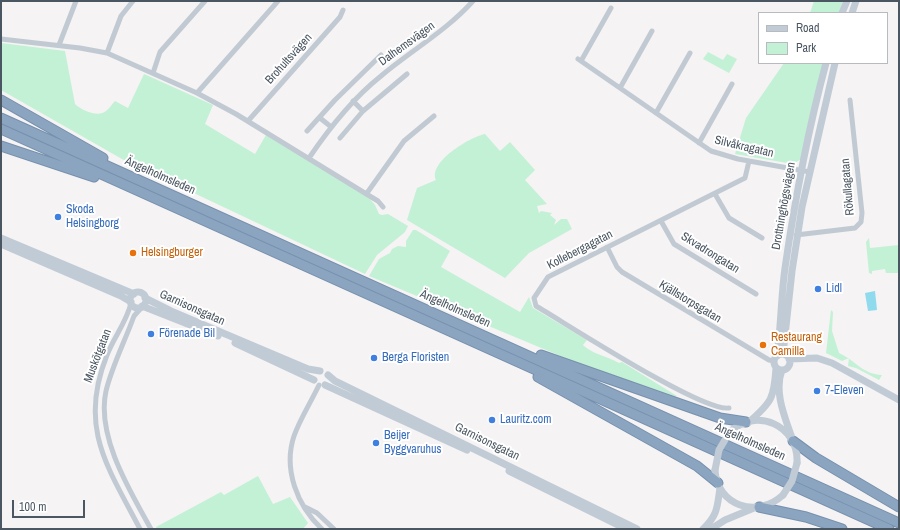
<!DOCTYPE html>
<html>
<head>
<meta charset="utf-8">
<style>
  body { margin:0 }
  #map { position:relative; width:900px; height:530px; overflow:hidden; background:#f5f3f3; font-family:"Archivo Narrow",sans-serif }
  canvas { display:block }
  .frame { position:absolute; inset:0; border:2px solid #4a5661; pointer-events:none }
  .legend { position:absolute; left:758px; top:12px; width:130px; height:52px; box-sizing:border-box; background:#fff; border:1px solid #b7bbc0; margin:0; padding:5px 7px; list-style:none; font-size:12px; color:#4a5661 }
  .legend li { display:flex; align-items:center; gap:8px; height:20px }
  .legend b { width:20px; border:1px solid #b7bbc0 }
  .scale { position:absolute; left:12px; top:500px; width:73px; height:18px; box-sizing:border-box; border:2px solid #4a5661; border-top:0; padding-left:5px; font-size:12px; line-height:14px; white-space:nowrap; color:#4a5661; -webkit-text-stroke:3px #fff; paint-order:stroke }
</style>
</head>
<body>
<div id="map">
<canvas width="900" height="530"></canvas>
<div class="frame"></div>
<ul class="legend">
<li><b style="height:5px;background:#c1cbd6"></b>Road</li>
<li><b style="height:11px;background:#c3f1d5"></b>Park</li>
</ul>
<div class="scale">100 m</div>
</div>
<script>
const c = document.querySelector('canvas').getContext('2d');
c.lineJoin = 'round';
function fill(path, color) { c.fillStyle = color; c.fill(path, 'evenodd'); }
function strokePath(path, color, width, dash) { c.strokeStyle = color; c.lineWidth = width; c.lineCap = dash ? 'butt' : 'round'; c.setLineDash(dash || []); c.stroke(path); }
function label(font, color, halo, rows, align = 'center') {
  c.font = font + ' "Archivo Narrow",sans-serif'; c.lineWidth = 4; c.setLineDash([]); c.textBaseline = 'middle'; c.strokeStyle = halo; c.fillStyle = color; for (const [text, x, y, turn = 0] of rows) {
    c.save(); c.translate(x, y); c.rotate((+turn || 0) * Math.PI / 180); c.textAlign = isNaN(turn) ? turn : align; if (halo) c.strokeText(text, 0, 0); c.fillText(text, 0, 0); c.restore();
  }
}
const green = new Path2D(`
  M814,1H843L839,13H810Z
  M1,43L65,51L75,104C81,110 98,118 106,111C109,109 112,104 115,101L128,108L144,74L213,105L205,124L255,154L266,135L370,199L375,205L379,214L382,215L388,214L408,226L405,232L377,255L365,274L122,159L1,90Z
  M708,52L723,60L727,54L737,59L729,73L703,59Z
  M784,63H823L801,159L793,164L735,154L746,118Z
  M485,134L500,151L510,142L535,170L525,180L547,204L537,206L539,213L541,211L552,213L550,215L556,220L554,225L561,219H567L572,229L529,253L505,278L407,220L417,188L436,180C428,162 470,137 485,134Z
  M413,230H416L450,251L441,267L520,312L529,297L533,308L587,340L583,345C590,353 609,357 619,363L622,362L677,396H674L570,360L369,276L379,259L390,253L392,249L398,246L406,247V241Z
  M869,238L870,248L899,245V273H886L885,269L872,271V274L869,273L866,242Z
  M831,310L833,312L832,331L839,353C855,360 862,374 882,375L879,380L856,368L848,366L849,358L842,361L826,353Z
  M258,476L273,504L290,497L308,523L303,529H157L156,527L221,492L224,495Z`);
const water = new Path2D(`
  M875,291L877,310L868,311L865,293Z`);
const street = new Path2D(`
  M1,39L80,48L107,53L197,93L236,114L368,195L378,201L383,207
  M59,45L76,1
  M107,53L121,16L133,1
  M578,59L711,151L738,159L810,172
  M581,61L611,8
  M153,73L160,52L205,1
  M620,88L652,31
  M197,93L278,1
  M353,101L363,111
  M656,113L690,53
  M320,118L330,126
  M248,121L340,17L343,10
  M307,131L335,100L381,55
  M340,138L363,111L407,74
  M699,143L732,84
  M309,158C330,127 352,99 381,76C412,50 446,31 473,1
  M367,193L404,141L434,116
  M715,194L729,218L762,238
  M661,221L674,244L756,294
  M796,235L855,228L861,222L862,213L850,100
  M607,247L617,267L622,272L769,360L774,361
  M131,303C127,321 114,337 107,355C78,427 107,466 140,529
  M142,307L134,316C125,341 112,366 106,391C96,436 130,491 151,529
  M319,385C311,402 300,419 294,436C283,469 297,506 322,529
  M729,408C702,412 567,324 536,306L534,298L548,277L745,178L749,161
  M305,507L317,513L334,529`);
const secondary = new Path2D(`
  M842,13L847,1
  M852,13L856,1
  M1,238L134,294
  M1,244L121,296L131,302
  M130 300a8 8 0 1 1 16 0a8 8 0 1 1-16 0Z
  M145,298L171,311L308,369L320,371
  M142,306L218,336
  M235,343L314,380
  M774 362a8 8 0 1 1 16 0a8 8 0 1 1-16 0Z
  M783,354L792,271L802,207L835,63
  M777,356C781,327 781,297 785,268C795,199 808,130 826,63
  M789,359L817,358L832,363L899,400
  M782,370C774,391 784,415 791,435
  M328,375L335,381L637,529
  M325,385L467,450
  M749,422C772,402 774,398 776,368
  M729,433C755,406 799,425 797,463
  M715,470C717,506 757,519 783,495
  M509,471L626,529
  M703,529C718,515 717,507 720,488
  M711,529L725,520L754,508`);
const highway = new Path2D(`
  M1,100L103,158
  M1,118L899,523
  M1,129L889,529
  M1,146L94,177
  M541,355L720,418L746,422
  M538,377L697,466L718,483
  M793,441L816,458L899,507
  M759,507L806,517L842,529`);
const secondaryBridge = new Path2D(`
  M715,470L719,450L729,433
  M783,495L792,481L797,463`);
const markers = [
  [58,217,4,"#3f7fe0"],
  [133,253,4,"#e8710a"],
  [818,289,4,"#3f7fe0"],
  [151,334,4,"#3f7fe0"],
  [763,345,4,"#e8710a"],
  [374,358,4,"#3f7fe0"],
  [817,391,4,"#3f7fe0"],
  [492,420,4,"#3f7fe0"],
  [376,443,4,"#3f7fe0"]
];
const streetNames = [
  ["Dalhemsvägen",407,44,-36],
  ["Brohultsvägen",289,59,-48],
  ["Silvåkragatan",744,147,13],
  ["Ängelholmsleden",160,176,24],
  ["Rökullagatan",848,187,-95],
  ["Drottninghögsvägen",784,206,-80],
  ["Kollebergagatan",580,250,-27],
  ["Skvadrongatan",710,253,32],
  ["Kjällstorpsgatan",690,302,31],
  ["Garnisonsgatan",192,308,24],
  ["Ängelholmsleden",455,309,24],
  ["Muskötgatan",98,356,-69],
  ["Garnisonsgatan",487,442,26],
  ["Ängelholmsleden",750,442,24]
];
const shopNames = [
  ["Skoda",66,210],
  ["Helsingborg",66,224],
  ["Lidl",826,289],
  ["Förenade Bil",159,334],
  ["Berga Floristen",382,358],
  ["7-Eleven",825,391],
  ["Lauritz.com",500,420],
  ["Beijer",384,436],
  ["Byggvaruhus",384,450]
];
const foodNames = [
  ["Helsingburger",141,253],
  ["Restaurang",771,338],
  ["Camilla",771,352]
];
fill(green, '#c3f1d5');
fill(water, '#90daee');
strokePath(highway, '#7690ad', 11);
strokePath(street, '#c1cad2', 5);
strokePath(secondary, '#c1cbd6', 7);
strokePath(highway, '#8ba5c1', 9);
strokePath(secondaryBridge, '#c1cbd6', 7);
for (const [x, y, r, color] of markers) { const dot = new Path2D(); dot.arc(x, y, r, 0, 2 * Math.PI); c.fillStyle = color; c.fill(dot); strokePath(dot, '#fff', 1.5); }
label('12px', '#4a5661', '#fff', streetNames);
label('12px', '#366cbe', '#fff', shopNames, 'left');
label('12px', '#c56008', '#fff', foodNames, 'left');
</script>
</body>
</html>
